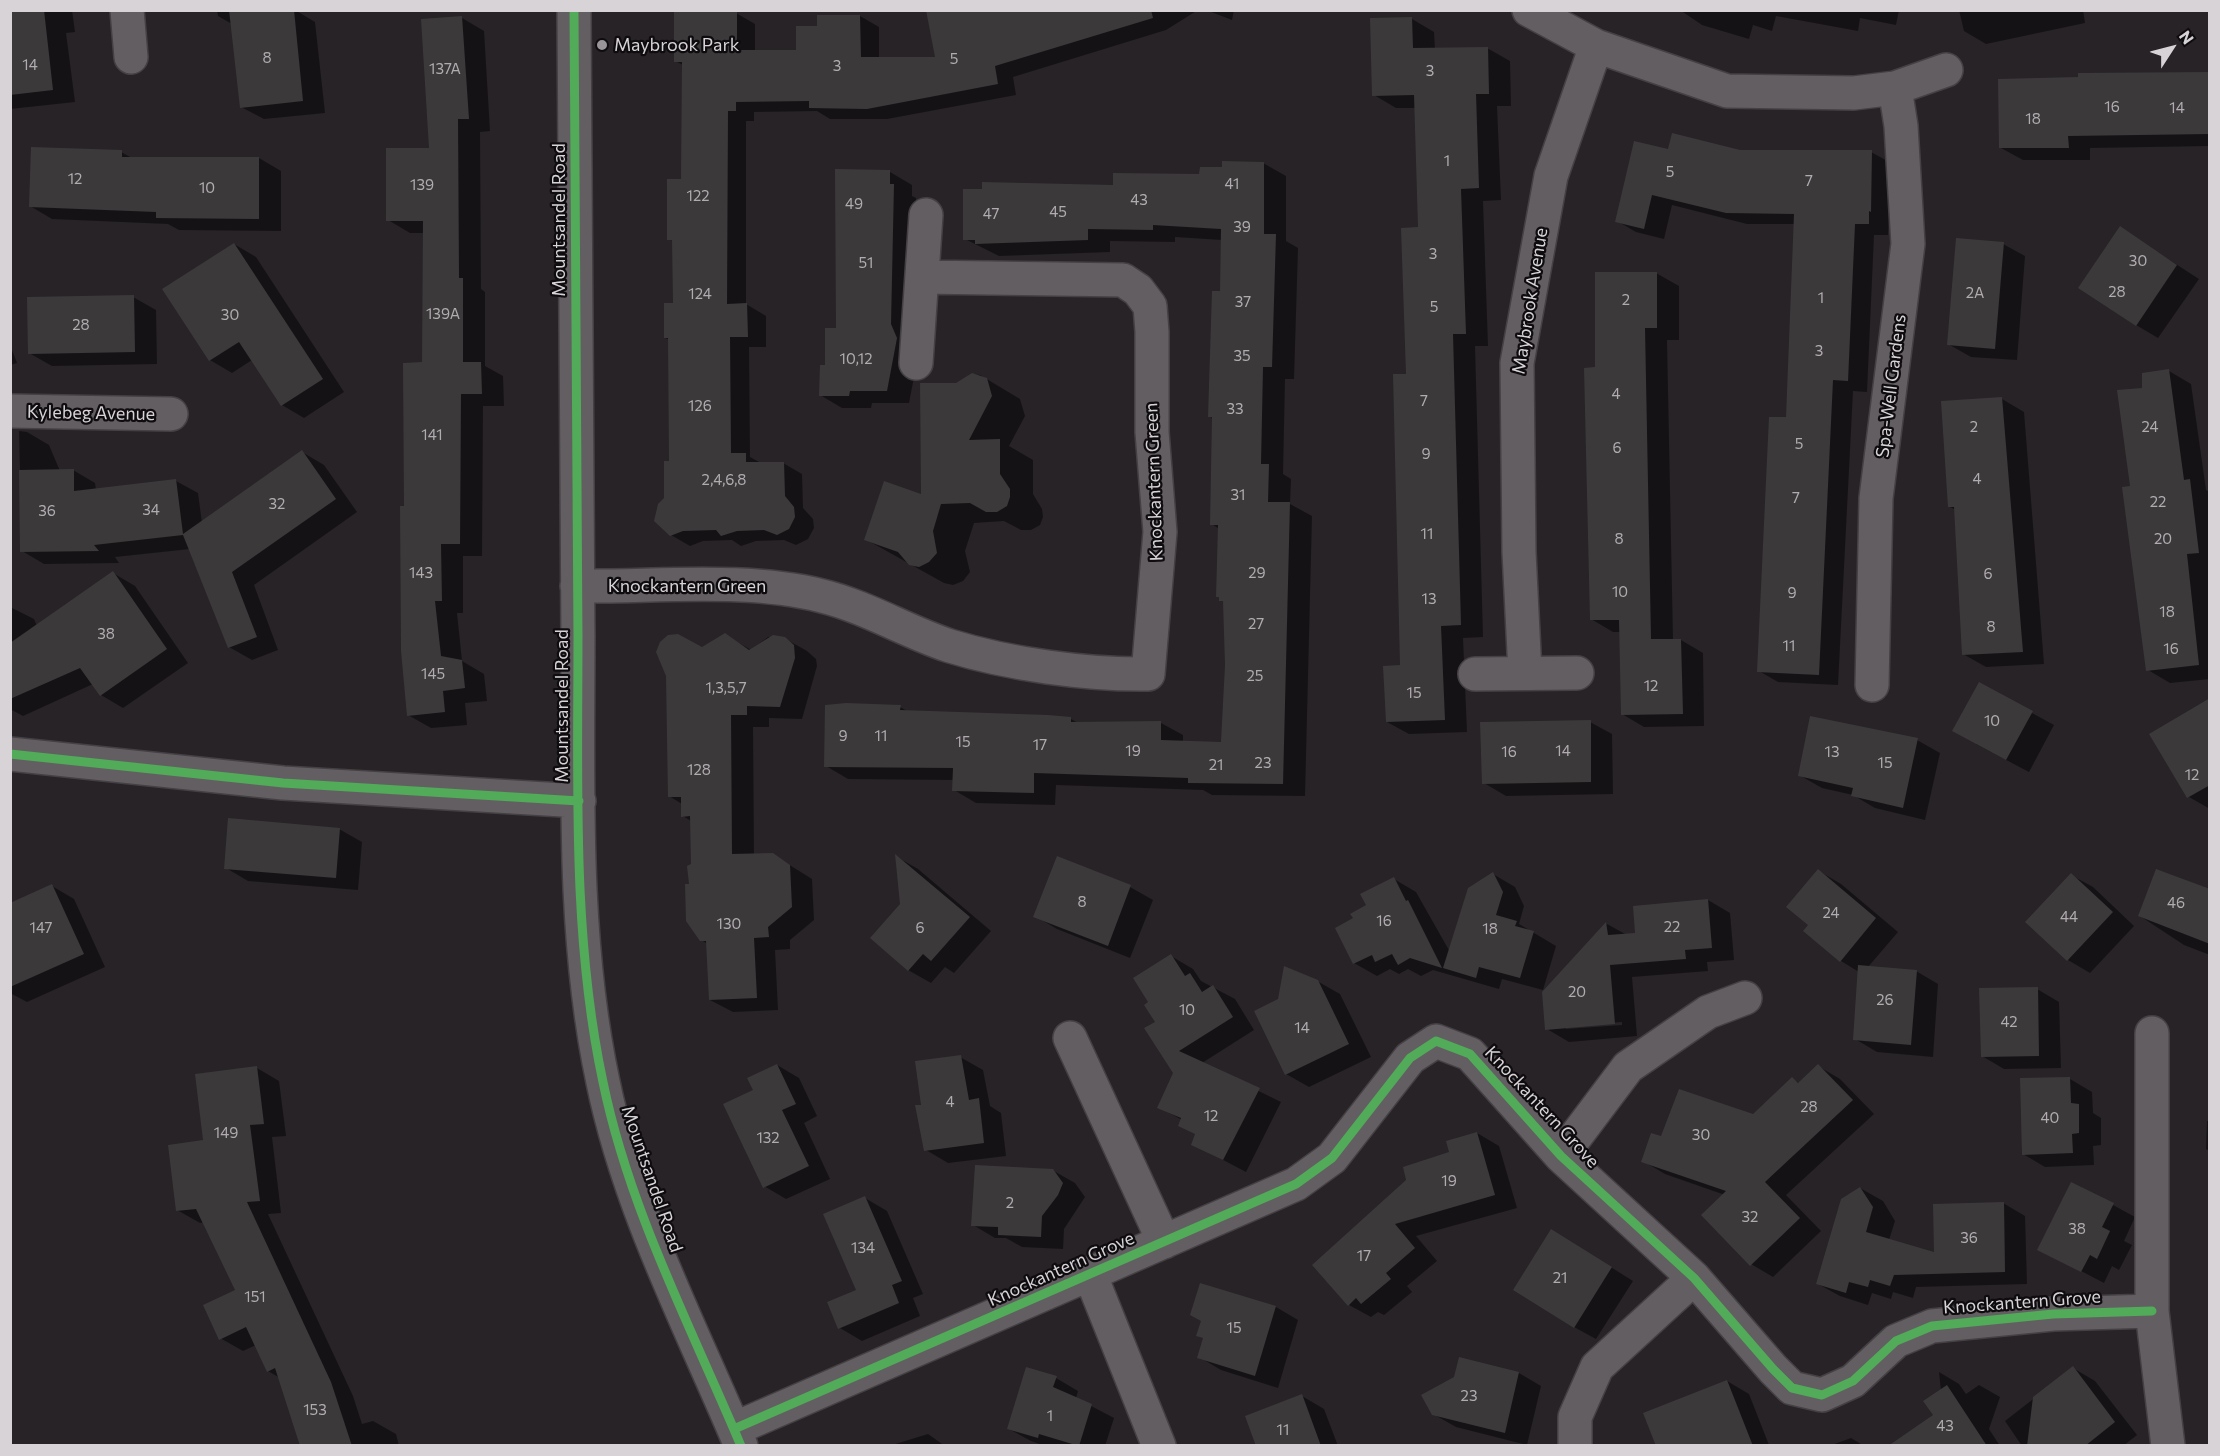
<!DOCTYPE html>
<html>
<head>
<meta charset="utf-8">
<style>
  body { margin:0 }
  #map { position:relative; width:2220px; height:1456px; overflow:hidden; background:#272327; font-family:Commissioner,sans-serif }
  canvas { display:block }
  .frame { position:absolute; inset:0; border:12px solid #d7d3d7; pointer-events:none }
  .north { position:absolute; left:2142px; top:18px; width:60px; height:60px; -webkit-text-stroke:4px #0f0c0f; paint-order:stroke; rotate:54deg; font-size:16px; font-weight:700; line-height:24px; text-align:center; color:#d7d3d7 }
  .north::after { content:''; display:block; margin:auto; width:21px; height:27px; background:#d7d3d7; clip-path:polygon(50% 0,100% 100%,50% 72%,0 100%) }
</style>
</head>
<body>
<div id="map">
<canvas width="2220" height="1456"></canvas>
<div class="frame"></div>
<div class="north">N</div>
</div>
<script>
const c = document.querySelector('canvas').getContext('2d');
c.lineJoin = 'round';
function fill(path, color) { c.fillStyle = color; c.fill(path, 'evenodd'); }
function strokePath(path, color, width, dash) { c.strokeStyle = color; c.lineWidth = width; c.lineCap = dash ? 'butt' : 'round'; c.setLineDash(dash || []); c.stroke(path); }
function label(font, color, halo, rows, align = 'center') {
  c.font = font + ' Commissioner,sans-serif'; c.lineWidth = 4.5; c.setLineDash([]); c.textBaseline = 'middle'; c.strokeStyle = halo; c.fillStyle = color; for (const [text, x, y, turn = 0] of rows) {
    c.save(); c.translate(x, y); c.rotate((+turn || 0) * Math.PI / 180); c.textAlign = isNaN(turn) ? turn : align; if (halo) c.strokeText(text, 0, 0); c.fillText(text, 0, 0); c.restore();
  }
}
const shadow = new Path2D(`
  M10,10H72L75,32L66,33L75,102L10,109Z
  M217,10H295L315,22L325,113L264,119L241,107L232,24L218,16Z
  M1009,10H1198L1166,30L1013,77L1016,95L887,119H830L817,111L754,112V121H746V304L766,316V347H749L750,457L761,463H783L802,474L803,508L813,519L814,528L808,539L796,545L784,540L756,541L741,546L732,540L703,541L690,546L671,535L666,499L670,463V340L665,338L675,304L673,241L669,239L682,180L683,65L675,61L736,13L755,24V51H797L818,27V16H860L879,27V58L936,59Z
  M1206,10H1234L1232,20Z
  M1680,10H1899L1896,25L1860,18L1858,31L1776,16L1772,31L1753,25L1749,39L1702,25Z
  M1959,10H2083L2085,23L1986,44L1964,31Z
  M462,18L484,31L490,131L480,132L481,289L485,292V366L503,376L504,406H483L482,556H463V613H457L462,661L484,674L487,701L465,703L467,725L431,728L408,715L406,507L424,364V233H410L388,220L431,150Z
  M1412,19L1434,32L1435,49L1487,48L1510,61L1511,106H1497L1501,200L1483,201L1488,346H1475L1483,637L1463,638L1467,732L1409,734L1387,722L1402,667L1408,375L1420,229L1416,108H1396L1374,95Z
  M2210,73V146L2090,148V160H2023L2001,148Z
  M1669,151L1871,152L1891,163L1888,235H1874L1867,392L1853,391L1838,685L1778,682L1759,671L1787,419L1795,224H1747L1672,205L1664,239L1636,232L1617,221Z
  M121,152L132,158H259L281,171V231L179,230L168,224L52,219L30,206Z
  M1263,163L1286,176V241L1298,248L1294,379H1285L1283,474L1291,479L1290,504L1312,516L1305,796L1212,795L1203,790L1056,785L1055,805L976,803L954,790V780L848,779L826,766L900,707L909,712L1071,719L1078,723H1161L1183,735V742L1223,743L1227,665L1225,602L1220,600L1219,529L1212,524L1214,419L1209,416L1221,293L1222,240L1175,237V242L1110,241V252L999,256L965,239L1114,186L1201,176L1223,169Z
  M890,172L912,185V196L916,198L919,351L909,403H872L871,408H842L820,395L837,329Z
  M2120,228L2199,279L2158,338L2136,325Z
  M234,244L256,257L344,392L304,418L282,405L252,360L232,373L210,360Z
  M2003,244L2025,256L2017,360L1971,357L1948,344Z
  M1656,273L1679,286V340H1667L1673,640H1681L1703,653L1704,726L1644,727L1622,714L1621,632H1613L1591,619L1597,369Z
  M133,297L156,310L157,364L52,366L29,353Z
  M10,345L17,363L10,365Z
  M2169,371L2191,384L2206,490L2210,492V679L2170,683L2148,670L2132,487L2143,389Z
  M972,374L980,375L1020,399L1025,416L1009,446L1033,460V494L1042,509L1043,517L1040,525L1031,530H1021L1004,521L974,523L965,551L970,572L963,581L953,585L944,583L865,539L922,496L956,384Z
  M2002,399L2024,412L2044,664L1986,667L1963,654L1956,510L1950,507Z
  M19,431L27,432L49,445L60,471L73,470L95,483L96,490L176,481L198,493L202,523L302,452L324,465L357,512L254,585L278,650L252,660L229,647L190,549L115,557L119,563L44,564L22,551Z
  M113,573L135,586L188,663L123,708L101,695L93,684L23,716L10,709V607L34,619L37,626Z
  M725,635L751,650L768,637L784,638L807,651L816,659L817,666L802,719L769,718V727H753L754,855L772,854L812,879L814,920L790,940V949L775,950L778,1010L733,1012L710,1000L708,944L701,940L690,886L693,865L691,821L683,816L682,804L669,796L702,649Z
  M2210,701V809L2189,797Z
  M2032,713L2054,725L2029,772L1976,744Z
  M1590,722L1612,734L1613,794L1506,796L1484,783Z
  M1917,740L1940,753L1925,820L1875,808L1853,795L1822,788L1799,775Z
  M339,829L362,842L358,890L248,881L226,868Z
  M897,857L918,869L991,931L954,973L945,967L931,983L908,970Z
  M1058,858L1130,887L1153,900L1130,958L1057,929L1035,916Z
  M1819,871L1841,884L1898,932L1868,967L1916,971L1938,984L1933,1057L1877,1052L1855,1039L1859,972L1841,961L1810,924Z
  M1493,874L1515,887L1524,906L1519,924L1556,946L1543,990L1502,979L1499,989L1433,970L1421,976L1408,969L1399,974L1390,969L1377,976L1354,963L1355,919L1394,879L1416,892L1450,952Z
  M2071,875L2093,887L2134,926L2090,973L2068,960L2027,922Z
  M52,886L74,899L105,967L27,1002L10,993V904Z
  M2210,891V955L2184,945L2140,916Z
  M1708,900L1730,913L1734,960L1707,962L1708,971L1632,977L1637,1036L1569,1042L1547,1029L1544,993L1607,924L1627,935H1637ZM1622,1022V1025L1566,1029V1026Z
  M1171,956L1193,969L1201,981L1235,999L1254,1030L1202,1063L1281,1102L1246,1172L1193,1144L1197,1135L1180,1125L1182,1120L1159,1107L1175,1073L1150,1002Z
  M1317,981L1340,994L1371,1057L1309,1087L1286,1074L1279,1000Z
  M2037,989L2059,1002L2061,1068L2004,1069L1982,1056Z
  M960,1057L983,1070L990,1106L1001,1113L1006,1156L948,1163L926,1150L923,1106Z
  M777,1065L799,1078L817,1116L804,1123L830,1179L786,1199L764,1186L754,1091Z
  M1818,1066L1840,1079L1874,1114L1786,1195L1821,1231L1773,1277L1751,1264L1725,1195L1665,1174L1643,1161L1661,1138L1754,1116L1792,1079L1799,1083Z
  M257,1068L279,1081L286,1136L272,1137L281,1213L268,1214L353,1396L362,1424L373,1421L396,1434L399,1446H302L280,1378L268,1371L256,1345L243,1351L220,1338L237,1291L205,1222L200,1223L177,1210L204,1142Z
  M2070,1079L2092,1092L2093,1113L2101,1118V1145L2093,1146L2094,1165L2045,1167L2023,1154Z
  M2207,1121H2210V1151L2206,1149Z
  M1477,1133L1499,1146L1517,1208L1416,1236L1437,1261L1407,1286L1412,1292L1384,1315L1378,1312L1371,1317L1349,1305L1408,1181Z
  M1052,1170L1075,1183L1085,1197L1064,1229L1063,1249L1022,1247L1006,1238H995L973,1225Z
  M1860,1188L1883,1201L1895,1221L1889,1240L1936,1254L2003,1203L2025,1216L2027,1284L1916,1287L1913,1298L1893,1292L1891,1299L1872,1293L1868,1305L1840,1296L1818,1284Z
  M865,1198L887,1211L923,1294L913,1298L920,1316L862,1341L840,1328L858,1290Z
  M2113,1205L2135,1217L2124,1241L2132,1245L2119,1270L2112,1266L2104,1283L2039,1249Z
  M1574,1244L1633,1281L1596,1339L1574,1327Z
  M1201,1285L1276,1307L1298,1320L1278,1388L1221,1370L1199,1357L1204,1339Z
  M2073,1368L2095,1381L2137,1435L2123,1446H2022L2005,1421Z
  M1939,1372L1959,1384L1966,1394L1979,1385L2000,1397L1989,1429L2000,1446H1890L1935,1415L1941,1391Z
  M1519,1373L1541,1386L1527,1445L1456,1427L1433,1414Z
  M1056,1378L1078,1391L1076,1398L1114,1418L1105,1446H1045L1031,1441L1009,1429Z
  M1727,1381L1749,1394L1769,1445L1658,1446Z
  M1302,1396L1324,1409L1338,1446H1258Z
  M928,1434L945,1446H889Z
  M1851,1438L1864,1446H1829Z`);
const building = new Path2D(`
  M10,10H44L53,90L10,95Z
  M229,10H294L303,101L240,108Z
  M926,10H1151L1153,18L995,66L998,84L867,109L809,108V101L736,102V111H728L727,304L747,303L748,337H730L731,453H746V462H784L785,496L794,507L795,517L789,529L777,535L764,530L737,531L721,536L716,530L683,531L670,536L654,521L658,504L664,498V461H669L668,338H664V303H673L672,240H667V179H681L682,62H674V11L737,12V50H796V26H817V15H860L861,57H935Z
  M462,16L469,119H458L459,278H463V362H481L482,394H461L460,544H441L442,601H435L441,656L462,660L465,688L443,691L445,712L407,716L401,651L400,506H404L403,363L422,362L423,221H386V148H429L421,19Z
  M1412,17L1413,48L1488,47L1489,94H1476L1479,188L1461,189L1466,334H1453L1461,625L1441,626L1445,720L1386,722L1383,666L1400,665L1393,374H1406L1401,228L1418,227L1414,95L1372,96L1370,18Z
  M2210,72L2209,134L2068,136L2069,148H1999L1998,79L2078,77V73Z
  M1672,133L1740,150H1872L1871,212L1869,211V224H1855L1848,381L1833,380L1819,675L1757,672L1769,417H1786L1794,214L1726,213L1652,195L1644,229L1615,222L1634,141L1668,149Z
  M31,147L122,150V157H259V219L156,218V212L29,207Z
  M1222,161L1264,162V234H1276L1272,367H1263L1261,464H1269L1268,502H1290L1283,784L1188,783V778L1034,773V793L952,791L953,768L824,767L825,705L846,703L901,705L900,710L1048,715L1071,717V722L1161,721V740L1221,742L1225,665L1223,601H1219V597H1216L1218,525H1210L1212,417H1208L1212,291H1220L1221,229L1153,225V230L1088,229V240L975,244V240H963V189H982V182L1113,185V173L1199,174L1200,167H1222Z
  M835,169L890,170V184H894L891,324L897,338L887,391H850L849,396H819L820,365H825V328H836Z
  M2120,226L2177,265L2136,326L2078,288Z
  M1956,238L2004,242L1995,349L1947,345Z
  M234,243L323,379L281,406L239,342L209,361L162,289Z
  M1595,272H1657V328H1645L1651,639H1681L1683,714L1621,715L1619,620H1590L1584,368L1595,367Z
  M134,295L135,352L28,354L27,297Z
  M2169,369L2184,480L2190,479L2199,553L2187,554L2199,665L2146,671L2122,487L2130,486L2117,390L2142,388V373Z
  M972,373L987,378L992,396L969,440L1000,439V474L1010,489V497L1007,506L997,512H986L970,503L941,504L933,531L937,553L929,562L919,567L909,565L898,552L864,540L884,481L921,494L920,383H956Z
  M2002,397L2023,652L1962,655L1954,507H1948L1941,401Z
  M302,450L336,499L232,572L257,637L228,648L183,535L94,545L99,551L20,552L19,470L74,469V491L176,479L183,534Z
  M113,571L167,649L100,696L80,668L10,699V643Z
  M725,633L749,650L773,635L785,637L794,645L795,658L780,707L747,706V715H731L732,854L773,853L790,865L792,907L768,927L769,937L754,938L757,998L709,1000L706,941H700L686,921L685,884H689L687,866L691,864L690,816L681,817V797H668L666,676L656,652L660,642L668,635L678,634L702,647Z
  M1979,682L2033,711L2006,760L1952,731Z
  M2210,698V785L2187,798L2149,734Z
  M1810,716L1918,738L1903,808L1851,796L1853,788L1798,776Z
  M1591,720V782L1482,784L1480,722Z
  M228,818L340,828L336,878L224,869Z
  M895,854L970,917L931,961L923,954L908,971L870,938L900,904Z
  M1057,856L1131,885L1108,946L1033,917Z
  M1818,869L1876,918L1840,962L1803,931L1808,925L1786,907Z
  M2156,869L2210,889V944L2138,916Z
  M1493,872L1503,892L1496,915L1517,921L1515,926L1534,931L1520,978L1479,967L1476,978L1443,968L1468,888Z
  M2071,873L2113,912L2067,961L2025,922Z
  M1394,877L1406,901L1408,900L1442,968L1410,958L1398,965L1392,954L1375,962L1372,955L1353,964L1335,928L1353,918L1350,914L1366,905L1360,894Z
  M52,884L84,954L10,987V903Z
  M1708,899L1712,948L1685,950L1686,959L1610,965L1615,1024L1545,1030L1542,992L1606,922L1608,935L1635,933L1633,906Z
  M1171,954L1185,976L1190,973L1202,992L1213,985L1233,1017L1179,1051L1260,1088L1223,1160L1191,1145L1195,1134L1178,1126L1181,1118L1157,1108L1173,1073L1144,1028L1155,1022L1144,1005L1148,1002L1133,978Z
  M1858,965L1917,970L1911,1045L1853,1040Z
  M1284,966L1318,980L1349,1044L1285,1075L1254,1011L1278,999Z
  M2038,987L2039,1056L1981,1057L1979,988Z
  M961,1055L969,1100L979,1098L984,1143L924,1151L915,1105H921L915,1061Z
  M777,1064L796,1104L782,1110L809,1166L763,1188L723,1104L753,1090L747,1078Z
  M1818,1064L1853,1100L1765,1182L1800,1218L1750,1266L1701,1215L1726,1191L1641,1162L1651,1133L1661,1136L1679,1089L1753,1114L1792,1077L1798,1083Z
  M257,1066L264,1124L250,1125L260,1201L247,1202L331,1382L352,1446H300L275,1368L267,1372L246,1327L219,1340L203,1305L235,1290L196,1209L176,1211L168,1145L203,1140L195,1074Z
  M2070,1077L2071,1103L2079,1104V1133L2072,1134L2073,1153L2022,1155L2020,1078Z
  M1477,1132L1495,1195L1395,1224L1415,1248L1386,1273L1391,1279L1361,1304L1356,1298L1348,1306L1312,1265L1406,1180L1403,1167L1449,1152L1446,1141Z
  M975,1165L1053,1169L1063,1183L1058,1195L1042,1216L1041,1237L998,1235V1227L971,1226Z
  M2071,1182L2114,1203L2102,1227L2110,1231L2097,1259L2090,1255L2081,1272L2037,1250Z
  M1860,1187L1873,1207L1866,1232L1934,1252L1933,1204L2004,1202L2005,1272L1894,1275L1890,1286L1870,1280L1868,1287L1849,1282L1846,1293L1816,1284L1841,1199Z
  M865,1196L902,1281L892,1285L899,1303L838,1329L827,1302L856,1290L823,1214Z
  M1551,1229L1612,1267L1574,1328L1513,1290Z
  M1200,1283L1276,1306L1255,1376L1197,1358L1203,1338L1196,1336L1201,1321L1190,1315Z
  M1459,1357L1519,1372L1505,1433L1432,1415L1421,1395L1454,1377Z
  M2073,1366L2115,1422L2085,1446H2027L2033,1397Z
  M1026,1367L1057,1376L1053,1387L1092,1404L1079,1446L1039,1434L1038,1438L1007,1429Z
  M1727,1380L1753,1446H1656L1643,1413Z
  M1947,1385L1987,1446H1888L1933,1415L1923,1401Z
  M1302,1394L1321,1446H1256L1245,1416Z`);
const minor = new Path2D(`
  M127,10L131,57
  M574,10C576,219 576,427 578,635C578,782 572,938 603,1082C629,1209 691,1327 741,1446
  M1529,10L1596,46L1727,91L1854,93L1895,88L1946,70
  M916,363L926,215
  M10,411L171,414
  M577,586C656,587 747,577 822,596C867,607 907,632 950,646C1008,664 1087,675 1148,674L1160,532L1152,432V332L1150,306L1138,290L1123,280L922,277
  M1525,673L1519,552L1517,363L1551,176L1596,46
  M1475,674L1577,673
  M1872,685L1876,498L1908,244L1901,126L1895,88
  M10,754L283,783L579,801
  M2152,1033V1311L2168,1446
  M1070,1038L1164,1242
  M1561,1156L1628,1067L1708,1012L1745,998
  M1090,1274L1159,1446
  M734,1429L1296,1184L1332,1158L1410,1058L1436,1041L1470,1054L1561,1156L1694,1278L1773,1369L1792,1388L1822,1395L1853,1381L1896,1341L1932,1326L2053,1314L2152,1311
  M1575,1446V1417L1597,1367L1694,1278`);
const cycleway = new Path2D(`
  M574,10C576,219 576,427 578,635C578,782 572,938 603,1082C629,1209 691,1327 741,1446
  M10,754L283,783L579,801
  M734,1429L1296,1184L1332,1158L1410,1058L1436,1041L1470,1054L1561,1156L1694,1278L1773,1369L1792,1388L1822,1395L1853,1381L1896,1341L1932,1326L2053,1314L2152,1311`);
const markers = [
  [602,45,6,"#999599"]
];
const numberNames = [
  ["8",267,58],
  ["5",954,59],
  ["14",30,65],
  ["3",837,66],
  ["137A",445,69],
  ["3",1430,71],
  ["16",2112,107],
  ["14",2177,108],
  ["18",2033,119],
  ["1",1447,161],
  ["5",1670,172],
  ["12",75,179],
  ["7",1809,181],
  ["41",1232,184],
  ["139",422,185],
  ["10",207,188],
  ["122",698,196],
  ["43",1139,200],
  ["49",854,204],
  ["45",1058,212],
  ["47",991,214],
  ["39",1242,227],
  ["3",1433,254],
  ["30",2138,261],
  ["51",866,263],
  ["28",2117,292],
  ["2A",1975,293],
  ["124",700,294],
  ["1",1821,298],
  ["2",1626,300],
  ["37",1243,302],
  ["5",1434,307],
  ["139A",443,314],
  ["30",230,315],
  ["28",81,325],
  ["3",1819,351],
  ["35",1242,356],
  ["10,12",856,359],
  ["4",1616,394],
  ["7",1424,401],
  ["126",700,406],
  ["33",1235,409],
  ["2",1974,427],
  ["24",2150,427],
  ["141",432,435],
  ["5",1799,444],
  ["6",1617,448],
  ["9",1426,454],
  ["4",1977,479],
  ["2,4,6,8",724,480],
  ["31",1238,495],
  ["7",1796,498],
  ["22",2158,502],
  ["32",277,504],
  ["34",151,510],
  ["36",47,511],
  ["11",1427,534],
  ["8",1619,539],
  ["20",2163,539],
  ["143",421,573],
  ["29",1257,573],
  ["6",1988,574],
  ["10",1620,592],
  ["9",1792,593],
  ["13",1429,599],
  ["18",2167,612],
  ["27",1256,624],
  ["8",1991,627],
  ["38",106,634],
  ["11",1789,646],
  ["16",2171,649],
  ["145",433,674],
  ["25",1255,676],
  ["12",1651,686],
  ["1,3,5,7",726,688],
  ["15",1414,693],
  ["10",1992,721],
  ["9",843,736],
  ["11",881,736],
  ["15",963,742],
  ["17",1040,745],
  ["19",1133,751],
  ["14",1563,751],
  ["16",1509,752],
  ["13",1832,752],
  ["23",1263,763],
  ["15",1885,763],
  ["21",1216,765],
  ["128",699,770],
  ["12",2192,775],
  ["8",1082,902],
  ["46",2176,903],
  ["24",1831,913],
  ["44",2069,917],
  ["16",1384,921],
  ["130",729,924],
  ["22",1672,927],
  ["147",41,928],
  ["6",920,928],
  ["18",1490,929],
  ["20",1577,992],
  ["26",1885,1000],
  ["10",1187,1010],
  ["42",2009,1022],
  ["14",1302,1028],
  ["4",950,1102],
  ["28",1809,1107],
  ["12",1211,1116],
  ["40",2050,1118],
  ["149",226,1133],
  ["30",1701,1135],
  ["132",768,1138],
  ["19",1449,1181],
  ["2",1010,1203],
  ["32",1750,1217],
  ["38",2077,1229],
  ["36",1969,1238],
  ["134",863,1248],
  ["17",1364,1256],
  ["21",1560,1278],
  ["151",255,1297],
  ["15",1234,1328],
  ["23",1469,1396],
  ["153",315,1410],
  ["1",1050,1416],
  ["43",1945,1426],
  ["11",1283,1430]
];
const poiNames = [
  ["Maybrook Park",614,45]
];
const streetNames = [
  ["Mountsandel Road",559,220,-90],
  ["Maybrook Avenue",1530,301,-81],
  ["Spa-Well Gardens",1891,386,-83],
  ["Kylebeg Avenue",91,413,1],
  ["Knockantern Green",1154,482,-92],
  ["Knockantern Green",687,586],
  ["Mountsandel Road",562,706,-90],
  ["Knockantern Grove",1542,1107,47],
  ["Mountsandel Road",652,1179,71],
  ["Knockantern Grove",1061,1269,-24],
  ["Knockantern Grove",2022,1302,-4]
];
fill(shadow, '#0007');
fill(building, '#3c393b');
strokePath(minor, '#444044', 36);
strokePath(minor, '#625e62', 33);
strokePath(cycleway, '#51ab58', 9);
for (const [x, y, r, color] of markers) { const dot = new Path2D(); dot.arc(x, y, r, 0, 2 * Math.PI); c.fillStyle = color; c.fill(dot); strokePath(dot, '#0f0c0f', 2); }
label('15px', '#b0acb0', null, numberNames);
label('18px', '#d7d3d7', '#0f0c0f', poiNames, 'left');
label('18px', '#d7d3d7', '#0f0c0f', streetNames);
</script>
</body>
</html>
